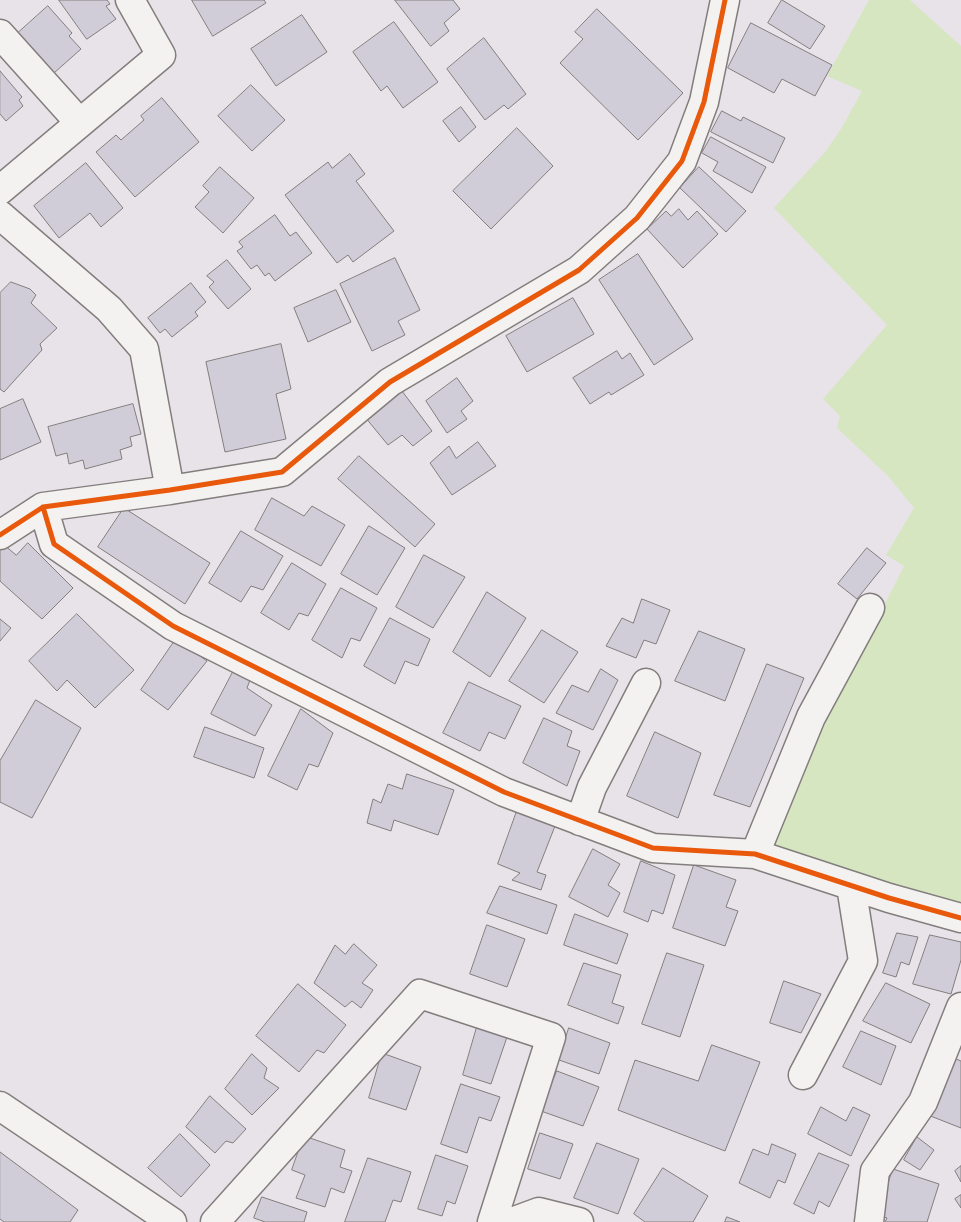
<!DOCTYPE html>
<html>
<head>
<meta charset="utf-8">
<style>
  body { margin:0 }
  canvas { display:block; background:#e7e3e8 }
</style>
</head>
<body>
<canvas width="961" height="1222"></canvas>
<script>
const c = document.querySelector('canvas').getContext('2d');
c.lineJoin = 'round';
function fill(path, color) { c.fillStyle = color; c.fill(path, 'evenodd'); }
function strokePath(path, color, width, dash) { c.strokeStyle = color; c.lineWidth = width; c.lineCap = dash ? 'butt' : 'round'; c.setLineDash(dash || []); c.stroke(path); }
const green = new Path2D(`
  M869,0H910L961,46V905L905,891L773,845L814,745L904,566L886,555L914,508L888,476L837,428L840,416L823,399L887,325L774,208L826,151L841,129L862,91L827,76Z`);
const building = new Path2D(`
  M59,0H107L110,4L106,6L116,19L87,39Z
  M192,0H264L266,3L213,36Z
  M395,0H453L460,9L444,23L449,31L431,46Z
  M782,0L825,26L810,49L768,23Z
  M48,6L72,33L69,36L81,49L54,73L18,33Z
  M597,9L683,93L638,140L560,63L583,39L575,32Z
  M302,15L327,52L276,86L251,49Z
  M394,22L438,82L403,108L387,86L381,91L353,52Z
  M751,23L832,65L815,96L782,79L774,93L728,68Z
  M484,38L526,94L508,109L504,105L485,120L447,69Z
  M0,71L22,97L19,100L23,106L6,121L0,114Z
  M251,85L285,120L252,151L218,116Z
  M162,98L199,142L135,197L96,152L116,135L121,140L144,120L141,116Z
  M461,107L476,127L459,142L443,121Z
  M722,111L741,121L743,117L785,138L773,163L711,132Z
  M517,128L553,166L491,229L453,191Z
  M711,137L766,167L752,193L713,171L718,162L702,153Z
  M350,154L365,174L356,181L394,231L353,262L348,255L337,263L285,195L328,162L332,168Z
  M86,163L123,208L101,227L90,213L59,238L34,206Z
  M220,167L254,198L223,233L195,207L209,192L203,186Z
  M699,167L746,211L726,232L680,188Z
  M679,209L688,220L697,211L718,234L683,268L647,229L666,211L671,216Z
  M275,215L290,236L296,232L312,253L275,281L269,273L265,276L257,265L251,269L237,251L243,247L239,242Z
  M638,254L693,339L654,365L599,280Z
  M395,258L420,310L398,321L405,335L372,351L340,284Z
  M227,260L251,289L228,309L209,287L214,282L207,276Z
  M11,282L30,289L36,295L31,303L57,328L40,344L42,350L4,392L0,389V293Z
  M191,283L206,302L195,312L198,316L172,337L165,329L160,333L148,318Z
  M336,290L351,322L308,342L294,308Z
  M573,298L594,334L527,372L506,336Z
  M281,344L291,389L276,394L286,439L225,452L206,362Z
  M617,351L622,359L630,353L644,375L611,395L609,392L590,404L573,378Z
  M457,378L473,401L461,411L467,419L447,433L426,401Z
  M402,391L432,431L413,446L402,435L388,445L365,417Z
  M23,399L41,442L0,460V409Z
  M133,404L141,434L130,437L132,446L120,450L122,459L85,469L83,460L69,464L67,453L56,456L48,427Z
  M478,442L496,466L452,495L430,463L449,446L456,458Z
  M359,456L435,524L415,547L338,479Z
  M272,498L304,516L312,506L345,525L321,566L255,530Z
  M124,508L210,563L185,604L98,547Z
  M369,526L405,548L377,595L341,574Z
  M241,531L283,556L263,590L251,586L241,602L209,583Z
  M28,543L73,588L42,619L0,581V546L3,544L16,555Z
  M867,548L886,563L857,599L838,584Z
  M424,555L465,577L433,628L396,607Z
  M292,563L326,584L308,616L299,613L289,630L261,613Z
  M341,588L377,608L360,641L351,638L342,658L312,640Z
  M487,592L526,618L490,677L453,652Z
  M642,599L670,610L656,644L644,640L636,658L606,646L622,618L633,623Z
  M77,614L134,670L95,708L67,680L57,691L29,661Z
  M390,618L430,639L418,666L405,661L395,684L364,666Z
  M0,619L11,628L0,641Z
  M542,630L578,652L544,703L509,681Z
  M699,631L745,649L725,701L675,681Z
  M176,639L207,661L168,710L141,690Z
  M767,664L804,678L750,807L714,795Z
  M601,669L618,680L593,730L556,713L572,685L588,692Z
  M233,672L250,680L247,688L272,705L255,736L211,714Z
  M469,682L521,706L505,739L489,732L480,751L443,733Z
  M36,700L81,728L32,818L0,802V761Z
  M301,709L333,733L318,767L309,764L297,790L268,776Z
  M544,718L572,731L567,746L580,751L567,786L523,763Z
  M205,727L264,748L254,778L194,757Z
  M655,732L701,753L678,818L627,796Z
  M407,774L454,790L438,835L394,820L391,831L367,823L373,799L381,803L388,784L402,789Z
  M517,811L555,826L537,872L546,875L541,890L512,880L520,873L498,864Z
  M593,849L620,864L608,885L620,893L608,917L569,897Z
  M641,861L675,875L663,914L652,910L648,922L624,912Z
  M694,865L736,880L726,907L738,911L725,946L673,928Z
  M500,886L557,905L547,934L487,913Z
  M575,914L628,934L617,964L564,945Z
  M487,925L525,939L507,987L470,974Z
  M897,933L918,937L909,965L901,962L896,977L883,973Z
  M930,935L961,942V960L951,994L913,984Z
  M354,944L377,965L362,983L373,990L361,1008L352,1001L345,1007L314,983L335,945L345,954Z
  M667,953L704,965L680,1037L642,1024Z
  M584,963L621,975L612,1003L624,1007L618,1024L568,1005Z
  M784,981L821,994L801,1033L770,1023Z
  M886,983L930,1004L911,1043L863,1021Z
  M298,984L346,1025L324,1053L317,1050L299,1072L256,1036Z
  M477,1027L507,1037L491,1084L463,1075Z
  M569,1028L610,1043L599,1074L559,1060Z
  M861,1031L896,1046L881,1085L843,1067Z
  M712,1045L760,1062L725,1151L618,1110L635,1060L698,1081Z
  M382,1053L421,1067L406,1110L369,1098Z
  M252,1054L267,1068L264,1078L279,1088L252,1115L225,1089Z
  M956,1059L961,1061V1128L928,1115Z
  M557,1071L599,1087L583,1126L541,1111Z
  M461,1084L500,1097L491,1121L479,1117L467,1153L441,1144Z
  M210,1096L246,1129L233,1143L226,1141L215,1153L186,1127Z
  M821,1107L846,1121L853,1107L870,1115L851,1156L808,1134Z
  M540,1133L573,1144L560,1179L528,1169Z
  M180,1134L210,1165L181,1197L148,1168Z
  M304,1136L345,1150L340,1167L352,1171L344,1193L331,1188L325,1207L296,1198L305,1175L292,1170Z
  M917,1137L934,1150L920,1170L904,1160Z
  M597,1143L639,1159L618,1214L574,1198Z
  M772,1144L796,1154L785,1183L778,1180L770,1198L739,1183L753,1149L768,1155Z
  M0,1152L78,1210L70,1222H4L0,1219Z
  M819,1153L849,1165L829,1207L819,1201L814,1214L794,1204Z
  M436,1155L468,1166L455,1204L447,1201L442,1216L418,1209Z
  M368,1158L411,1172L401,1202L393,1200L385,1222H345Z
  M961,1166V1182L955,1171Z
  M663,1168L708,1196L693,1222H645L634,1214Z
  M893,1169L939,1184L927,1222H885L887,1218L878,1215Z
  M961,1195V1208L955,1199Z
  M262,1197L307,1212L304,1222H265L254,1218Z
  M727,1217L740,1222H725Z`);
const minor = new Path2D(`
  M0,34L79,122
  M0,190L161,55L130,0
  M0,215L109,309L144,349L170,490
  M43,507L54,544L173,626L504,792L653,848L755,854L889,898L961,918
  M0,535L43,507L170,490L282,472L390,382L579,270L637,218L682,161L704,102L725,0
  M580,821L592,787L646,683
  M755,854L811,717L870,608
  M803,1075L863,961L851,886
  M0,1106L172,1222
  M215,1222L420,994L551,1037L492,1222
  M512,1222L539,1212L579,1222
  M869,1222L875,1171L923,1102L961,1007`);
const cycleway = new Path2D(`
  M43,507L54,544L173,626L504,792L653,848L755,854L889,898L961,918
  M0,535L43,507L170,490L282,472L390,382L579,270L637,218L682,161L704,102L725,0`);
fill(green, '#d6e6c0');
fill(building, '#d1cdd8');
strokePath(building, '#837e7e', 1);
strokePath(minor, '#837e7e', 31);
strokePath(minor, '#f4f2f0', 28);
strokePath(cycleway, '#e8590c', 5);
</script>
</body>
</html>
